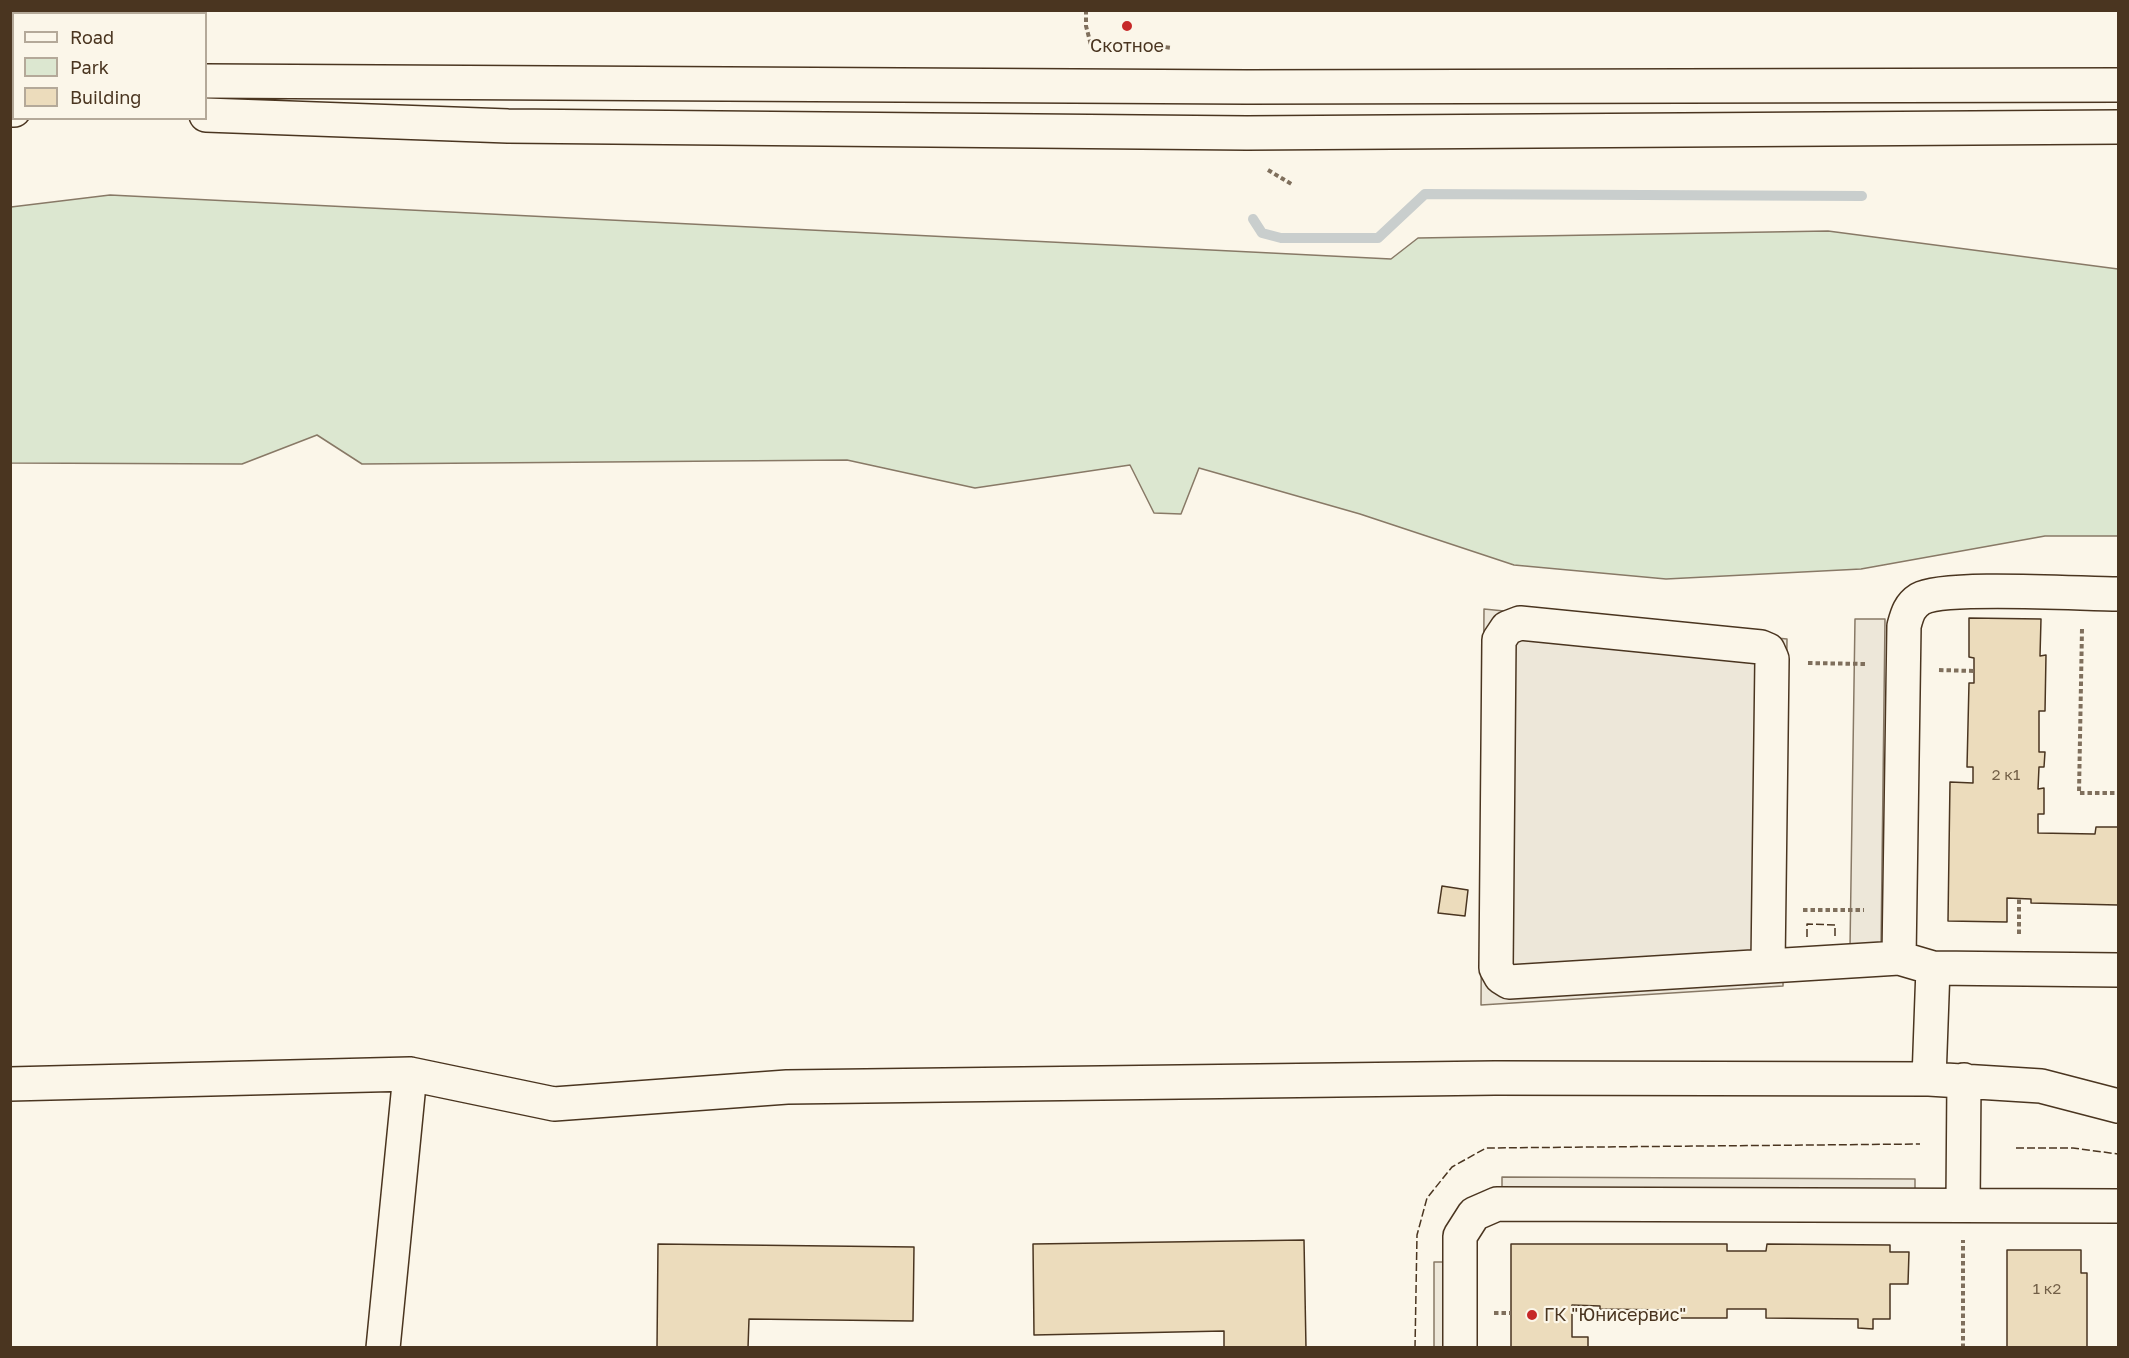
<!DOCTYPE html>
<html>
<head>
<meta charset="utf-8">
<style>
  body { margin:0 }
  #map { position:relative; width:2129px; height:1358px; overflow:hidden; background:#fbf6e9; font-family:"Golos Text",sans-serif }
  canvas { display:block }
  .frame { position:absolute; inset:0; border:12px solid #4a3520; pointer-events:none }
  .legend { position:absolute; left:12px; top:12px; width:195px; height:108px; box-sizing:border-box; background:#fbf6e9; border:2px solid #b4a999; margin:0; padding:8px 10px; list-style:none; font-size:18px; color:#4a3520 }
  .legend li { display:flex; align-items:center; gap:12px; height:30px }
  .legend b { width:30px; border:2px solid #b4a999 }
</style>
</head>
<body>
<div id="map">
<canvas width="2129" height="1358"></canvas>
<div class="frame"></div>
<ul class="legend">
<li><b style="height:8px;background:#fbf6e9"></b>Road</li>
<li><b style="height:16px;background:#dce7d0"></b>Park</li>
<li><b style="height:16px;background:#ecdcbc"></b>Building</li>
</ul>
</div>
<script>
const c = document.querySelector('canvas').getContext('2d');
c.lineJoin = 'round';
function fill(path, color) { c.fillStyle = color; c.fill(path, 'evenodd'); }
function strokePath(path, color, width, dash) { c.strokeStyle = color; c.lineWidth = width; c.lineCap = dash ? 'butt' : 'round'; c.setLineDash(dash || []); c.stroke(path); }
function label(font, color, halo, rows, align = 'center') {
  c.font = font + ' "Golos Text",sans-serif'; c.lineWidth = 4.5; c.setLineDash([]); c.textBaseline = 'middle'; c.strokeStyle = halo; c.fillStyle = color; for (const [text, x, y, turn = 0] of rows) {
    c.save(); c.translate(x, y); c.rotate((+turn || 0) * Math.PI / 180); c.textAlign = isNaN(turn) ? turn : align; if (halo) c.strokeText(text, 0, 0); c.fillText(text, 0, 0); c.restore();
  }
}
const green = new Path2D(`
  M110,195L1391,259L1418,238L1828,231L2118,269V536H2045L1861,569L1666,579L1514,565L1360,514L1199,468L1181,514L1154,513L1130,465L975,488L847,460L362,464L317,435L242,464L11,463V207Z`);
const parking = new Path2D(`
  M1484,609L1787,639L1783,986L1481,1005Z
  M1855,619H1885L1881,948L1850,947Z
  M1502,1177L1915,1179V1194L1502,1192Z
  M1434,1262H1450V1347L1434,1348Z`);
const stream = new Path2D(`
  M1253,219L1262,233L1281,238H1378L1425,194L1862,196`);
const building = new Path2D(`
  M1969,618L2041,619L2040,656L2046,655L2045,711H2039V752H2045L2044,767H2039L2038,789L2044,788V814H2038V833L2095,834L2096,827H2118V905L2031,903V899L2007,898V922L1948,921L1950,782L1973,783V767H1967L1969,683H1974V658L1969,657Z
  M1442,886L1468,890L1465,916L1438,913Z
  M1304,1240L1306,1348H1224V1331L1034,1335L1033,1244Z
  M658,1244L914,1247L913,1321L749,1319L748,1348H657Z
  M1511,1244H1727V1251H1766L1767,1244L1890,1245V1252H1909L1908,1284H1890V1319H1873V1329L1858,1328V1319L1766,1318V1309H1727V1318H1667V1310L1600,1309V1306L1572,1305V1337H1588V1348H1511Z
  M2007,1250H2081V1273H2087V1348H2007Z`);
const path = new Path2D(`
  M1086,10V26L1091,45
  M1158,46L1171,48
  M1268,170L1293,185
  M2082,629L2079,793H2118
  M1808,663L1867,664
  M1939,670L1974,671
  M1803,910H1864
  M2019,934V899
  M1494,1313H1511
  M1963,1348V1240`);
const minor = new Path2D(`
  M1899,958L1904,626C1907,615 1909,606 1920,599C1944,585 2082,594 2118,594
  M1768,965L1772,659L1768,650L1761,647L1520,623L1507,628L1499,640L1496,968L1501,977L1509,982L1899,958L1933,968L2118,970
  M1929,1079L1933,968
  M10,1084L410,1074L554,1104L787,1087L1495,1078L1929,1079L2041,1086L2118,1106
  M1963,1205L1964,1080
  M383,1348L410,1074
  M1460,1348V1236L1474,1214L1497,1204L2118,1206`);
const major = new Path2D(`
  M206,81L1247,87L2118,85
  M10,83H14
  M10,110H14
  M206,115L508,126L1247,133L2118,127`);
const fence = new Path2D(`
  M1807,937V924L1835,925V937
  M2016,1148H2073L2118,1154
  M1415,1348L1417,1235L1427,1198L1452,1167L1486,1148L1920,1144`);
const markers = [
  [1127,26,6,"#c62828"],
  [1532,1315,6,"#c62828"]
];
const numberNames = [
  ["2 к1",2006,775],
  ["1 к2",2047,1289]
];
const poiNames = [
  ["Скотное",1127,46],
  ["ГК \"Юнисервис\"",1544,1315,"left"]
];
fill(green, '#dce7d0');
strokePath(green, '#887966', 1.5);
fill(parking, '#ede7d9');
strokePath(parking, '#887966', 1.5);
strokePath(stream, '#c9cecd', 10);
fill(building, '#ecdcbc');
strokePath(building, '#4a3520', 1.5);
strokePath(minor, '#4a3520', 36);
strokePath(major, '#4a3520', 36);
strokePath(path, '#7f6f5c', 4, [4.5, 3]);
strokePath(minor, '#fbf6e9', 33);
strokePath(major, '#fbf6e9', 33);
strokePath(fence, '#4a3520', 1.5, [8, 3]);
for (const [x, y, r, color] of markers) { const dot = new Path2D(); dot.arc(x, y, r, 0, 2 * Math.PI); c.fillStyle = color; c.fill(dot); strokePath(dot, '#fbf6e9', 2); }
label('15px', '#725f47', null, numberNames);
label('18px', '#4a3520', '#fbf6e9', poiNames);
</script>
</body>
</html>
